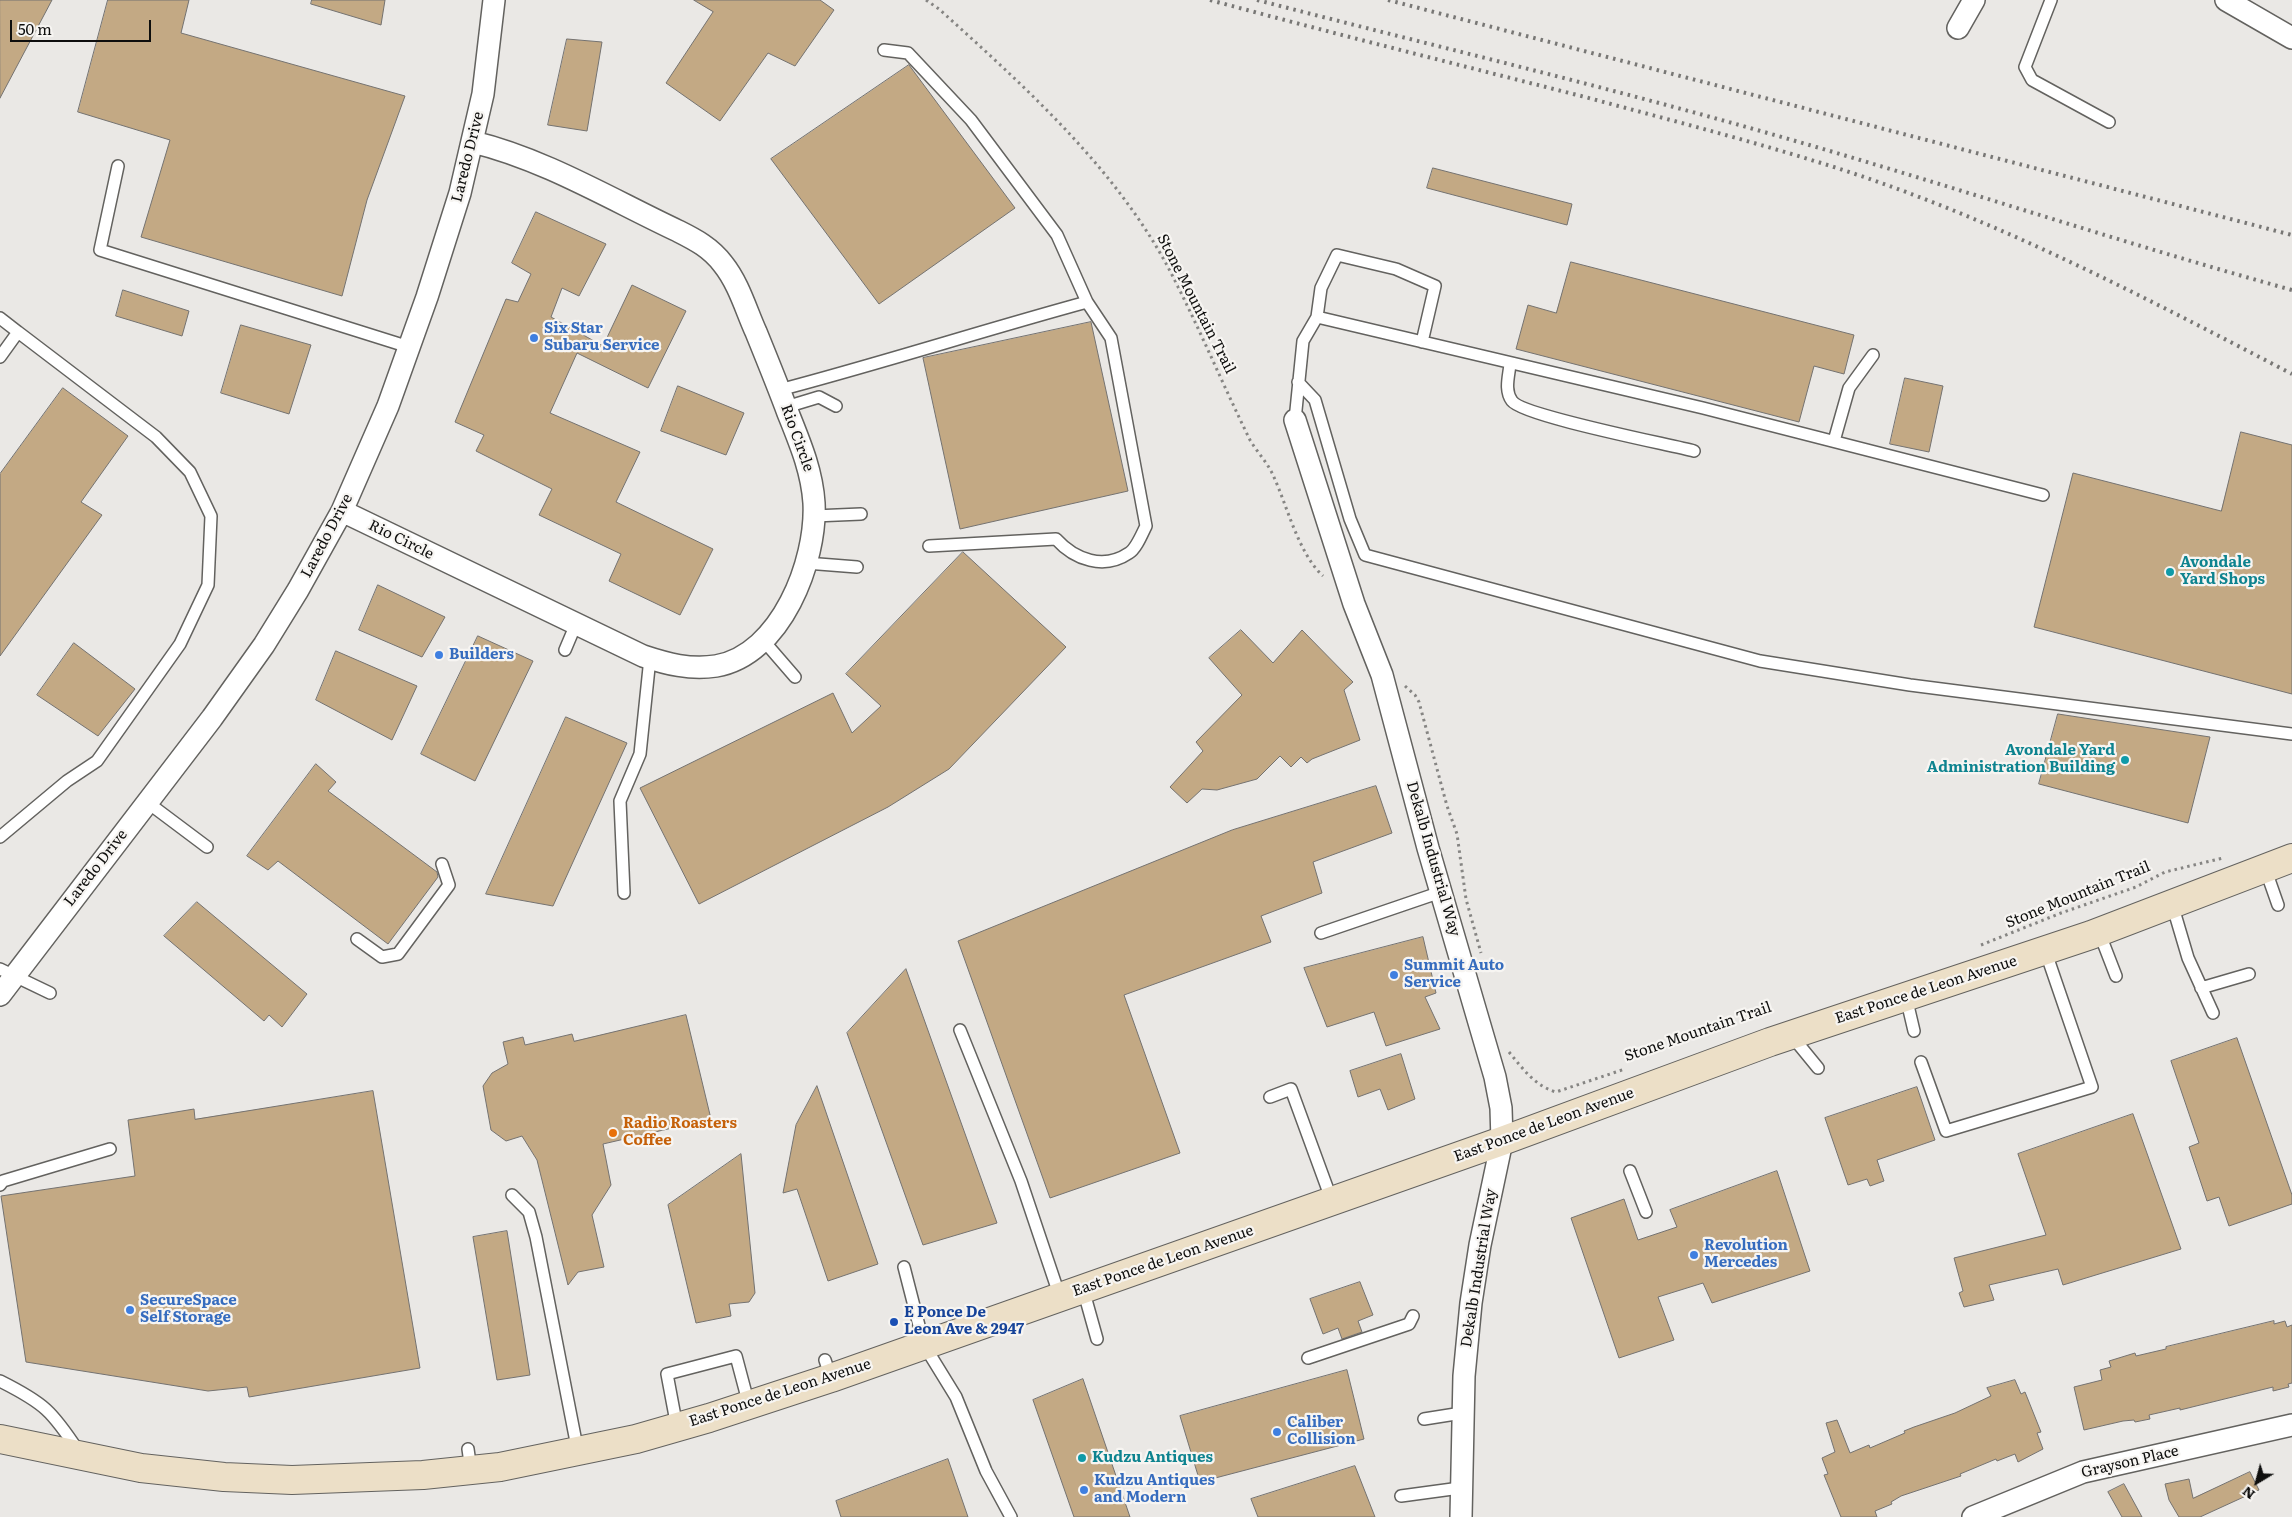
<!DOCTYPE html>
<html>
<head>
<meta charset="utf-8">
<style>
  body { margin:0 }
  #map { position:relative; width:2292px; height:1517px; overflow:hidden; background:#eae8e5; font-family:Literata,serif }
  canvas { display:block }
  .north { position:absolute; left:2232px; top:1457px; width:50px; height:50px; -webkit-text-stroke:4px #f7f5f2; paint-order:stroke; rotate:217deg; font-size:14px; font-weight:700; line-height:20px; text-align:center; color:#0e0e0d }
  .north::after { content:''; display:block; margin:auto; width:18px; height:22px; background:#0e0e0d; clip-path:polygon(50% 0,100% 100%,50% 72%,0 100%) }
  .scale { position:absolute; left:10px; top:20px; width:141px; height:22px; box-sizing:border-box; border:2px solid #0e0e0d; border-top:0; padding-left:6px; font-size:15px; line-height:18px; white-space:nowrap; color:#0e0e0d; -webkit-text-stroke:4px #f7f5f2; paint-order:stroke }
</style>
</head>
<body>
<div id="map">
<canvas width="2292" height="1517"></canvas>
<div class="north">N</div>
<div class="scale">50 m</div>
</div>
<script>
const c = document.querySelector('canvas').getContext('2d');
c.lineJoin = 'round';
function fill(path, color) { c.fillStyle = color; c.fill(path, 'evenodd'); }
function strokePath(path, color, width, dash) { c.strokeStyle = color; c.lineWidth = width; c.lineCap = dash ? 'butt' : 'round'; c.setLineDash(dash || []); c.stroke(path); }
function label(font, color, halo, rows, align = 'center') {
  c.font = font + ' Literata,serif'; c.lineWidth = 4.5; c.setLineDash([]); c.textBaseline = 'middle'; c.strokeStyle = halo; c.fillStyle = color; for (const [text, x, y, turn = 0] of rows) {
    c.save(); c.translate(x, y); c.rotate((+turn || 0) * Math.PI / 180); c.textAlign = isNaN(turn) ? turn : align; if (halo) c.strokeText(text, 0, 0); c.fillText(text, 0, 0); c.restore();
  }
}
const building = new Path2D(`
  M0,0H52L0,98Z
  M108,0H189L181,33L405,96L367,200L342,296L141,237L170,140L78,112Z
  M312,0H385L381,25L311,4Z
  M694,0H820L834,10L795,66L768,53L720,121L666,83L713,12Z
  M567,39L602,42L587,131L548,125Z
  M909,65L1015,208L879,304L771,159Z
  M1433,168L1572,204L1567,225L1427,188Z
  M536,212L606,244L579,296L562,288L551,317L603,346L632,285L686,311L648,388L577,353L550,413L640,452L616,502L713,549L680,615L609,581L621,554L539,515L552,489L476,451L484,435L455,422L506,299L518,302L531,274L512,263Z
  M1571,262L1854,335L1844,374L1814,366L1799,422L1516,349L1528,305L1556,313Z
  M123,290L189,311L182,336L116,316Z
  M1091,322L1128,491L960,529L923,358Z
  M241,325L311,345L289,414L221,393Z
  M1905,378L1943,386L1929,452L1890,444Z
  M678,386L744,413L726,455L661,431Z
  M63,388L128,436L81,502L102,515L0,656V474Z
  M2241,432L2292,445V694L2034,627L2073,473L2221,511Z
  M963,552L1066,647L949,769L888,807L699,904L640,788L833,693L852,733L881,706L846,674Z
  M378,585L445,617L422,657L359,630Z
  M1241,630L1273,663L1302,630L1353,682L1344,690L1360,740L1312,759L1307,763L1301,757L1291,767L1280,756L1257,779L1217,790L1202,789L1187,803L1170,787L1203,751L1196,742L1242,695L1209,658Z
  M478,636L533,661L475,781L421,754Z
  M74,643L135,689L98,736L37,695Z
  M336,651L417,686L392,740L316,700Z
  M2058,714L2210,737L2188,823L2039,784Z
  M566,717L627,743L553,906L486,894Z
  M316,764L336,782L328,791L437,872L438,877L388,944L278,861L268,870L247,856Z
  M1376,786L1392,833L1313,862L1322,893L1261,916L1271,942L1124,995L1180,1153L1050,1198L958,941L1232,830Z
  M197,902L307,994L282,1027L269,1015L264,1021L164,936Z
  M1423,937L1436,993L1425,997L1440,1029L1386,1046L1374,1012L1327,1027L1304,968Z
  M906,969L997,1223L923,1245L847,1033Z
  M686,1015L711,1119L603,1144L611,1185L592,1215L604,1267L578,1272L568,1285L537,1160L522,1136L506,1141L491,1130L483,1086L492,1073L508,1064L503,1042L523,1037L525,1045L572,1034L574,1041Z
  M2237,1038L2292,1195V1204L2229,1226L2219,1197L2207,1201L2189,1147L2199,1143L2171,1061Z
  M1401,1054L1415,1099L1388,1110L1380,1089L1358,1097L1350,1071Z
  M817,1086L878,1264L828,1281L797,1189L783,1193L796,1125Z
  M1917,1087L1935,1140L1877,1160L1884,1181L1870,1186L1867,1179L1848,1185L1825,1118Z
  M373,1091L420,1368L249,1397L247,1387L208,1391L26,1362L1,1196L135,1176L128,1120L194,1109L195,1119Z
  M2133,1114L2181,1249L2063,1285L2058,1269L1989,1285L1994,1300L1964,1307L1959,1293L1963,1291L1954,1258L2046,1235L2018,1154Z
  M741,1154L755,1293L749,1302L729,1304L731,1316L696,1323L668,1205Z
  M1777,1171L1810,1271L1712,1303L1703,1283L1658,1297L1674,1340L1619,1358L1571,1218L1624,1199L1638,1240L1677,1227L1670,1210Z
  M507,1231L530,1375L497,1380L473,1237Z
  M1360,1282L1373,1315L1358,1321L1362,1332L1342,1339L1338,1328L1323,1334L1310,1299Z
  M2274,1321V1324L2285,1321L2287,1327L2292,1325V1383L2288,1384L2289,1387L2273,1391V1387L2180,1410V1408L2149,1415L2150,1419L2135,1422L2134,1420L2123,1421L2084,1430L2074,1387L2102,1380L2100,1370L2111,1367L2109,1361L2135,1353L2136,1356L2166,1349V1347Z
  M1347,1370L1364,1439L1200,1482L1180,1416Z
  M1083,1379L1086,1388L1130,1517H1074L1033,1400Z
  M2015,1380L2021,1394L2025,1392L2041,1432L2037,1433L2043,1449L2018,1462L2015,1454L1997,1461L1996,1459L1960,1474L1961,1476L1901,1496L1891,1502L1892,1504L1875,1511L1877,1517H1841L1824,1475L1828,1474L1822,1458L1835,1452L1826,1423L1837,1420L1850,1453L1869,1445L1870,1448L1905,1433L1904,1431L1914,1427L1955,1413L1991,1396L1987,1388Z
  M948,1459L968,1517H841L836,1501Z
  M1355,1466L1375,1517H1258L1251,1499Z
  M2250,1472L2259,1490L2200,1517H2179L2169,1500L2165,1484L2189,1479L2193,1498Z
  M2124,1484L2142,1517H2122L2108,1492Z`);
const path = new Path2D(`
  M926,0L939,9C1024,86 1114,166 1169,269C1198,325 1222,383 1250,440C1257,452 1267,462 1273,475C1287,505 1298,553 1323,576
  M1405,686L1415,695L1419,702L1447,806L1457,834L1466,899L1481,953
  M1981,945L2061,913L2136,887L2165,872L2223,858
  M1509,1052C1523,1069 1535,1086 1556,1092L1625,1069`);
const service = new Path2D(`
  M2051,0L2025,67L2032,80L2109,122
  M118,166L100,250L409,347
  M1317,317L1321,288L1337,255L1396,269L1435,286L1422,342
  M0,318L18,332L0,357
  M1510,364C1509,376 1504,390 1512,401C1523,416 1667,444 1694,451
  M1298,382L1315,400L1350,519L1365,555L1760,661L1910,685L2292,734
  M779,390C882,363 984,330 1087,302L1057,235L971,120L908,53L884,50
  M786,407L819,397L836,406
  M1295,420L1303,341L1317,317L1703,408L2043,495
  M1834,441L1849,388L1873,355
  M814,516L861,514
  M929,546L1056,539C1075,560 1104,570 1129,553C1136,549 1142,534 1146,526L1111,338L1087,302
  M806,563L857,567
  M763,640L795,677
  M565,650L576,624
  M147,802L207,847
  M0,837L67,781L97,761L180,644L208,585L211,516L190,472L156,437L18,332
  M2265,868L2278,905
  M624,893L620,801L640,754L650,658
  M2172,904L2188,958L2213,1013
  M2099,932L2116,976
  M1321,933L1441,892
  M357,939L382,957L398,954L449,885L442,864
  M0,969L50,993
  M2201,988L2249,974
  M1906,997L1914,1031
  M960,1030L1021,1181L1060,1297
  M1791,1035L1818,1068
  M1921,1062L1946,1131L2092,1087L2045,950
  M1270,1097L1291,1089L1332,1201
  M1630,1171L1646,1212
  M0,1185L3,1181L110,1149
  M512,1195L529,1212L536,1237L578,1452
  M904,1267L924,1345L956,1397L986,1471L1011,1517
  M1083,1289L1097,1339
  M1308,1358L1409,1324L1413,1316
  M825,1360L831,1378
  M0,1381C44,1403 52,1411 79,1452
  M1424,1419L1462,1413
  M677,1427L667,1374L736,1356L749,1405
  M468,1449L471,1470
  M1401,1496L1460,1488`);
const minor = new Path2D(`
  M2226,0L2292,38
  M1958,28L1974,0
  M1295,420L1354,604L1382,675L1428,848L1495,1077L1501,1108L1502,1141L1480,1245L1471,1303L1464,1376L1461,1517
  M342,511L643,656C667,664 690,670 716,666C781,655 817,561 814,503C812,471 800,443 788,413C778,386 767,359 756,332C746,310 739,284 723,264C711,248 696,240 678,231C612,200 544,159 473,142
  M0,995L212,718L264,645L298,590L342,511L388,406L427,297L460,193L483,94L494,0
  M1973,1517L2083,1472L2292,1425`);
const secondary = new Path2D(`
  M0,1439L141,1468L224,1477L292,1480L423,1475L500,1467L636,1439L709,1418L831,1378L1502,1141L1770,1042L2091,935L2292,858`);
const rail = new Path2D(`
  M1210,0C1335,34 1460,65 1585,97C1670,120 1756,142 1840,169C1998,220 2146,298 2292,374
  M1257,0C1426,44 1596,84 1764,132C1941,182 2115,241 2292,290
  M1388,0L2292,235`);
const markers = [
  [534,338,5,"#3f7fe0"],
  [2170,572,5,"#0f9aa8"],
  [439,655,5,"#3f7fe0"],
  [2125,760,5,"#0f9aa8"],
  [1394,975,5,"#3f7fe0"],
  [613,1133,5,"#e8710a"],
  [1694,1255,5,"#3f7fe0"],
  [130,1310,5,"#3f7fe0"],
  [894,1322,5,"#1a4fb4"],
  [1277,1432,5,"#3f7fe0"],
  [1082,1458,5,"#0f9aa8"],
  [1084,1490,5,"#3f7fe0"]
];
const streetNames = [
  ["Laredo Drive",468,157,-76],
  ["Stone Mountain Trail",1196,304,63],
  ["Rio Circle",797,438,70],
  ["Laredo Drive",327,536,-62],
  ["Rio Circle",401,540,26],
  ["Dekalb Industrial Way",1433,859,74],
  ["Laredo Drive",96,868,-52],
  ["Stone Mountain Trail",2078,895,-22],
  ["East Ponce de Leon Avenue",1926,990,-18],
  ["Stone Mountain Trail",1698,1032,-19],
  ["East Ponce de Leon Avenue",1544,1125,-20],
  ["East Ponce de Leon Avenue",1163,1261,-19],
  ["Dekalb Industrial Way",1479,1268,-81],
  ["East Ponce de Leon Avenue",780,1393,-18],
  ["Grayson Place",2130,1462,-13]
];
const shopNames = [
  ["Six Star",544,329],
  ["Subaru Service",544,346],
  ["Builders",449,655],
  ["Summit Auto",1404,966],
  ["Service",1404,983],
  ["Revolution",1704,1246],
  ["Mercedes",1704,1263],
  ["SecureSpace",140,1301],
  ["Self Storage",140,1318],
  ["Caliber",1287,1423],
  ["Collision",1287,1440],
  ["Kudzu Antiques",1094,1481],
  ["and Modern",1094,1498]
];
const cultureNames = [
  ["Avondale",2180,563],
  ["Yard Shops",2180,580],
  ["Avondale Yard",2115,751,"right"],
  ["Administration Building",2115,768,"right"],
  ["Kudzu Antiques",1092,1458]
];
const foodNames = [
  ["Radio Roasters",623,1124],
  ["Coffee",623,1141]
];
const transitNames = [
  ["E Ponce De",904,1313],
  ["Leon Ave & 2947",904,1330]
];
fill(building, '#c3a984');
strokePath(building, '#747270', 1);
strokePath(service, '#63625f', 14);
strokePath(minor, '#63625f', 24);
strokePath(secondary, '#63625f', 30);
strokePath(path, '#868583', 3, [2.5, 4]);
strokePath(service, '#fff', 11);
strokePath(minor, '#fff', 21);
strokePath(secondary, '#ecdfc7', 28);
strokePath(rail, '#787775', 4, [2.5, 5]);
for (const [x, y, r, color] of markers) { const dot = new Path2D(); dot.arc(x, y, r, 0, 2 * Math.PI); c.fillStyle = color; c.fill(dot); strokePath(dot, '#f7f5f2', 2); }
label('15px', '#0e0e0d', '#f7f5f2', streetNames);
label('bold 15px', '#366cbe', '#f7f5f2', shopNames, 'left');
label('bold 15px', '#0d838f', '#f7f5f2', cultureNames, 'left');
label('bold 15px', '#c56008', '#f7f5f2', foodNames, 'left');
label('bold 15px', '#164399', '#f7f5f2', transitNames, 'left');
</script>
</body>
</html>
